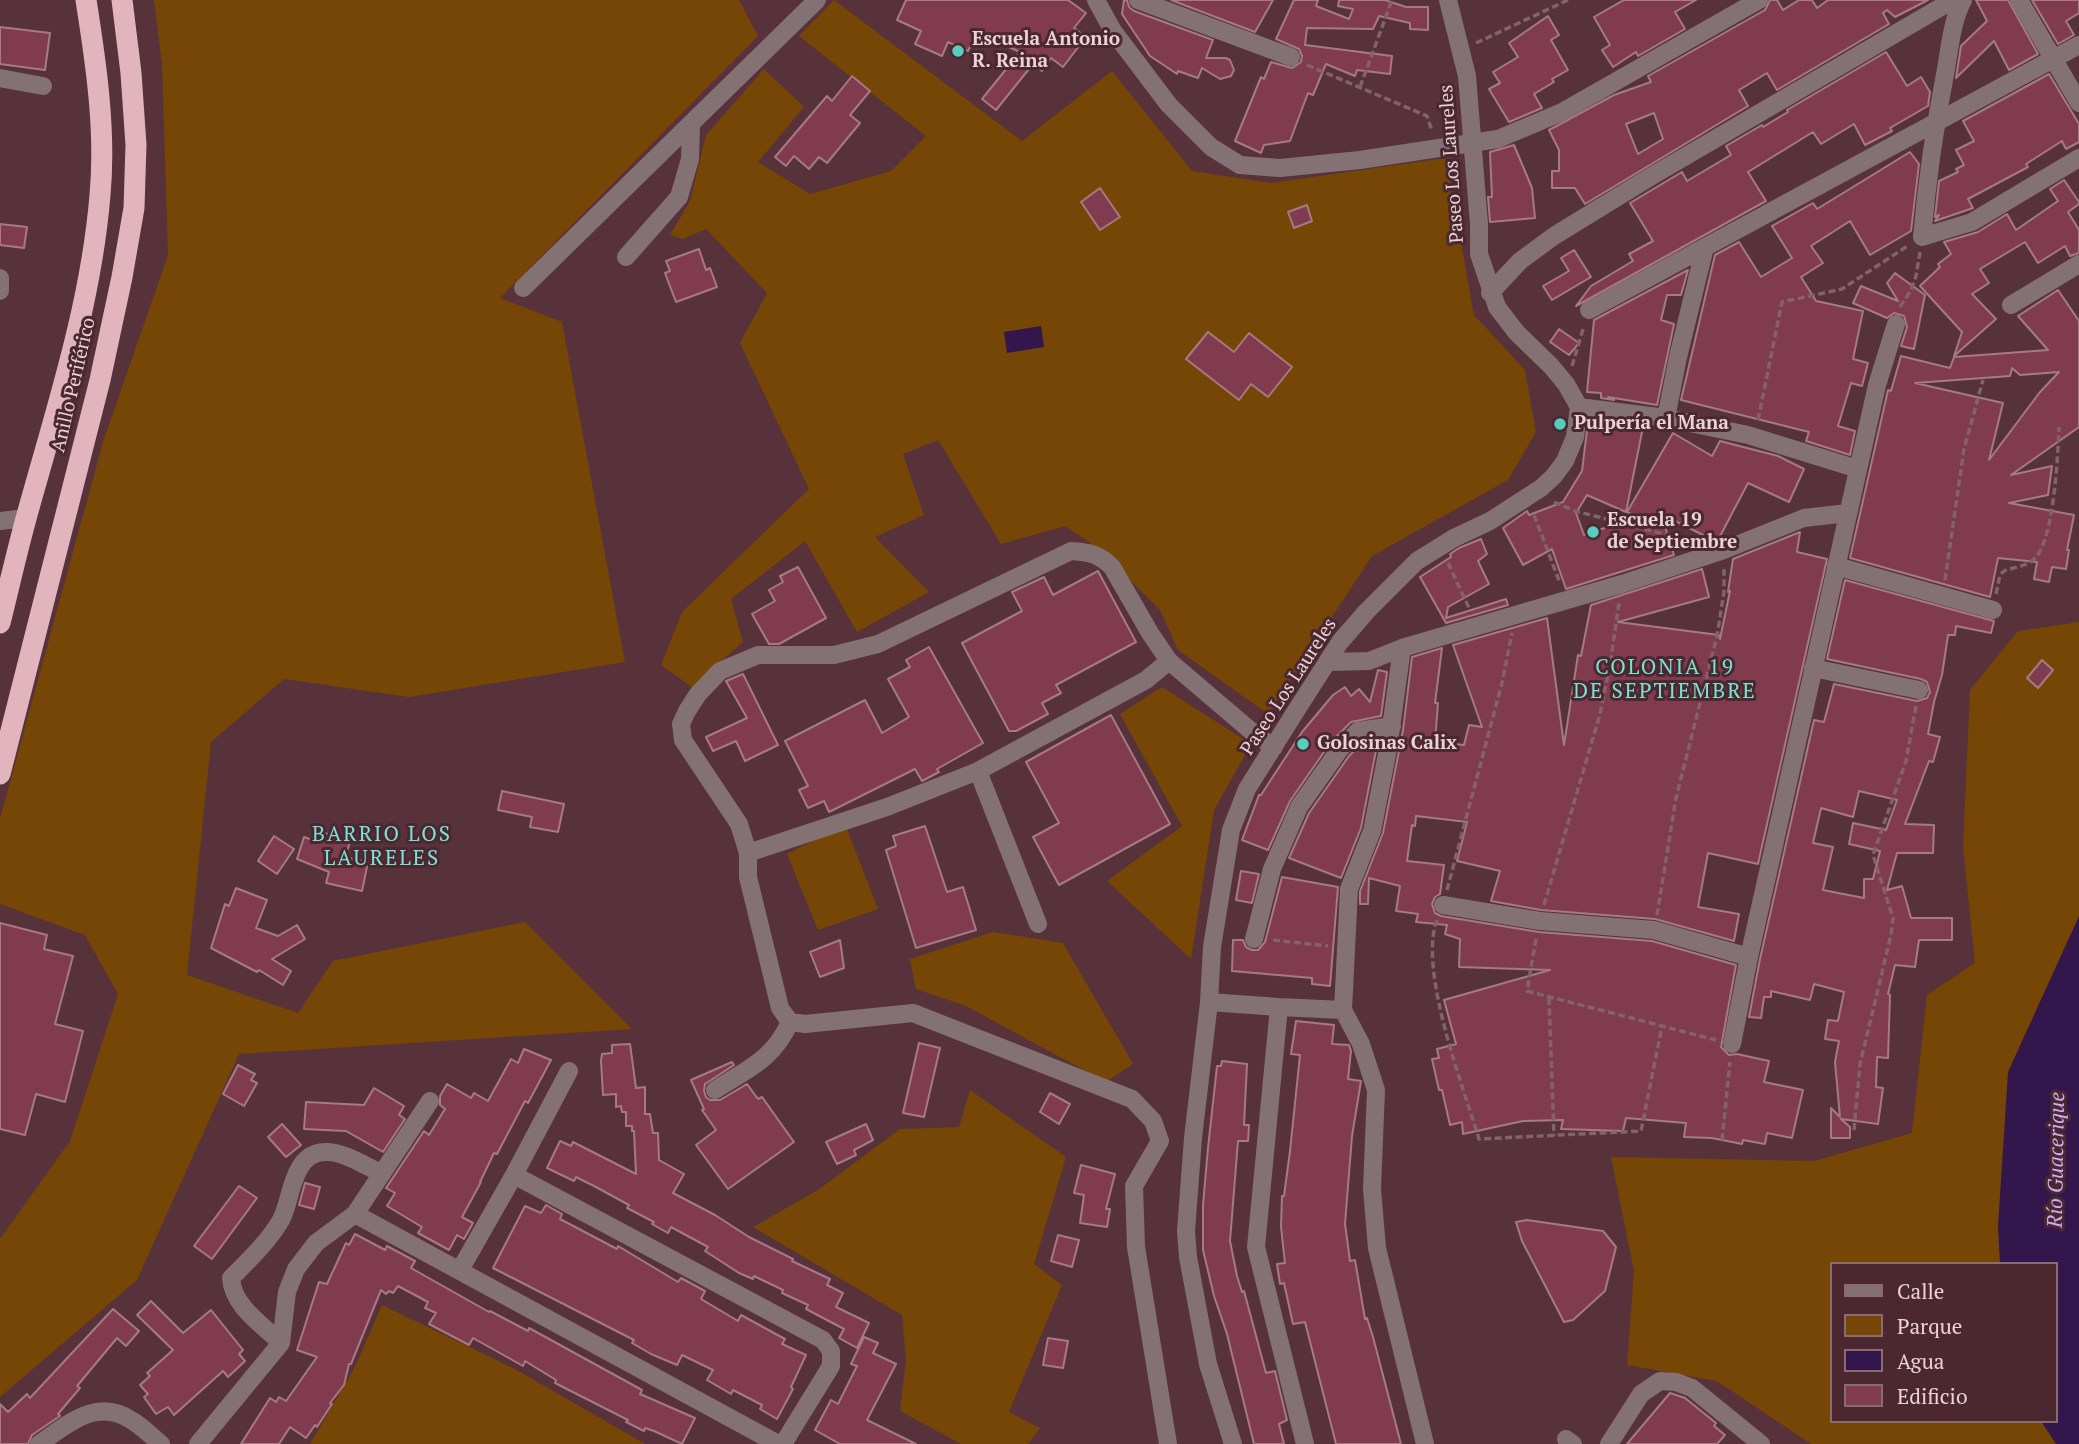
<!DOCTYPE html>
<html>
<head>
<meta charset="utf-8">
<style>
  body { margin:0 }
  #map { position:relative; width:2079px; height:1444px; overflow:hidden; background:#57323a; font-family:"PT Serif",serif }
  canvas { display:block }
  .legend { position:absolute; left:1830px; top:1262px; width:228px; height:161px; box-sizing:border-box; background:#4b2730; border:2px solid #8b6b72; margin:0; padding:9px 12px; list-style:none; font-size:21px; color:#ead2d6 }
  .legend li { display:flex; align-items:center; gap:14px; height:35px }
  .legend b { width:35px; border:2px solid #8b6b72 }
</style>
</head>
<body>
<div id="map">
<canvas width="2079" height="1444"></canvas>
<ul class="legend">
<li><b style="height:9px;background:#847174"></b>Calle</li>
<li><b style="height:19px;background:#764606"></b>Parque</li>
<li><b style="height:19px;background:#32164c"></b>Agua</li>
<li><b style="height:19px;background:#803c4e"></b>Edificio</li>
</ul>
</div>
<script>
const c = document.querySelector('canvas').getContext('2d');
c.lineJoin = 'round';
function fill(path, color) { c.fillStyle = color; c.fill(path, 'evenodd'); }
function strokePath(path, color, width, dash) { c.strokeStyle = color; c.lineWidth = width; c.lineCap = dash ? 'butt' : 'round'; c.setLineDash(dash || []); c.stroke(path); }
function label(font, color, halo, rows, align = 'center') {
  c.font = font + ' "PT Serif",serif'; c.lineWidth = 6; c.setLineDash([]); c.textBaseline = 'middle'; c.strokeStyle = halo; c.fillStyle = color; for (const [text, x, y, turn = 0] of rows) {
    c.save(); c.translate(x, y); c.rotate((+turn || 0) * Math.PI / 180); c.textAlign = isNaN(turn) ? turn : align; if (halo) c.strokeText(text, 0, 0); c.fillText(text, 0, 0); c.restore();
  }
}
const green = new Path2D(`
  M154,0H739L758,36L500,298L562,322L625,662L409,697L284,679L211,742L187,975L298,1013L333,961L525,922L632,1029L239,1054L137,1280L0,1397V1239L70,1141L118,994L85,935L0,904V819L103,442L168,255L162,64Z
  M834,0L1022,141L1112,71L1192,171L1271,183L1446,158L1474,315L1525,370L1536,432L1508,480L1372,556L1268,714L1178,650L1160,610L1099,549L1065,526L1001,544L938,440L903,454L924,515L875,537L929,592L857,632L805,541L731,599L743,642L692,687L661,665L682,612L809,489L740,343L767,293L706,229L683,239L670,235L690,201L706,135L764,69L804,107L758,162L810,194L891,171L926,136L799,36Z
  M2079,622V957L2025,1264H1832V1421H2056L2079,1444H1811L1717,1381L1627,1365L1634,1271L1611,1157L1814,1161L1912,1133L1927,995L1975,963L1963,847L1970,690L2018,631Z
  M1162,687L1251,744L1214,810L1191,959L1107,881L1182,826L1120,714Z
  M845,824L878,909L818,930L787,854Z
  M993,932L1063,943L1133,1064L1106,1082L966,1006L916,989L910,959Z
  M970,1090L1066,1157L1034,1264L1062,1285L1009,1412L1040,1428L1028,1444H961L900,1411L906,1359L902,1315L753,1227L818,1190L900,1129L959,1127Z
  M382,1305L515,1369L645,1444H310L355,1367Z`);
const water = new Path2D(`
  M1041,326L1044,347L1007,353L1004,332Z
  M2079,916V1444H2056L2041,1421H2056V1264H2000L1998,1226L2008,1072Z`);
const building = new Path2D(`
  M906,0H1068L1086,13L1074,28L1086,37L1063,67L1051,58L1042,71L1033,64L996,110L982,99L1020,52L977,33L968,51L948,42L942,56L915,44L921,31L897,20Z
  M1124,0H1127L1129,7L1134,11L1213,40L1206,58H1226L1230,60L1234,70L1231,76L1220,79L1202,68L1198,78L1178,71L1177,74L1150,56L1122,14Z
  M1171,0H1273L1255,32Z
  M1294,0H1318L1316,6L1349,19L1353,9L1338,6L1339,0H1385L1406,7H1428V30L1410,29V23L1379,16L1373,29L1307,28L1305,45L1392,56L1390,74L1357,70L1355,76L1326,64L1313,95L1308,93L1290,141L1264,145L1261,153L1235,141L1261,77L1264,79L1271,62L1292,68L1301,62L1302,56L1299,49L1276,39Z
  M1624,0H1696L1675,12L1685,29L1638,56L1636,52L1613,67L1602,50L1610,45L1594,17Z
  M1770,0H1777L1783,10L1799,0H1812L1817,8L1828,0H1928L1895,17L1887,10L1883,13L1889,24L1777,90L1767,73L1739,90L1748,106L1585,204L1575,188H1552V171H1559V150L1549,130L1614,95L1651,82L1648,76L1765,10ZM1654,113L1663,139L1638,154L1626,124Z
  M1976,0H2008L2038,54L2009,70L1994,41L1956,78L1961,46L1987,21Z
  M2032,0H2079V13L2066,21L2074,35L2058,44Z
  M1548,16L1559,35L1551,40L1568,70L1552,79L1554,82L1534,94L1542,108L1509,122L1489,89L1500,83L1493,72L1518,57L1509,43Z
  M0,27L50,33L45,70L0,64Z
  M1886,52L1907,86L1921,77L1930,92L1928,106L1890,128L1892,131L1865,145L1854,124L1821,144L1813,132L1748,172L1766,201L1576,306L1591,286L1633,261L1629,254L1653,241L1630,203L1682,172L1687,181L1731,155L1726,146L1762,125L1763,127L1788,112L1787,110Z
  M2049,74L2079,124V142L2066,149L2062,141L2026,164L2028,167L1968,199L1973,208L1935,221L1939,215L1935,217L1939,181L1958,172L1956,169L1964,165L1956,150L1974,141L1963,121Z
  M852,76L870,91L850,115L860,123L827,163L819,157L809,169L794,156L786,166L775,157L827,96L832,101Z
  M1514,145L1532,188L1535,218L1490,222L1488,197H1492L1490,152Z
  M1910,152L1919,164L1911,231L1870,255L1850,221L1811,246L1823,263L1801,277L1816,301L1863,311L1853,359L1868,363L1862,386L1851,383L1838,426L1855,431L1850,455L1806,441L1809,432L1681,400L1715,255L1739,242L1761,277L1792,258L1772,226L1813,203L1817,209Z
  M2064,180L2079,202V204L2068,212L2079,230V253L2070,256L2065,246L2038,263L2025,242L1980,269L1989,283L1972,294L1996,319L1954,356L1962,332L1920,286L1940,267L1938,264L1951,254L1944,242L1978,232L2007,214L2016,230L2058,201L2050,189Z
  M1100,188L1120,217L1100,230L1081,202Z
  M1307,205L1312,221L1294,228L1288,212Z
  M0,224L27,227L24,248L0,245Z
  M699,249L706,270L710,268L717,287L676,302L665,273L670,271L666,261Z
  M1574,250L1591,277L1552,300L1543,286L1569,271L1561,258Z
  M1688,270L1681,295H1667L1661,320L1674,324L1657,405L1608,397L1614,400L1601,398V393L1587,392L1594,320Z
  M1895,273L1925,295L1914,349L1901,346L1907,327L1904,316L1894,313L1887,318L1853,303L1861,286L1898,301L1887,283Z
  M2058,290L2079,321V427L2011,475L2052,466L2048,495L2009,503L2074,515L2067,550H2069L2066,569L2052,567L2049,582L2034,579L2037,562L1998,558L1990,597L1850,558L1888,390L1891,391L1901,356L1950,368L1954,357L2048,350L2018,316ZM2012,368L2020,375L2059,372L2040,392L1989,460L2003,403L1915,383L2010,376Z
  M1559,329L1579,343L1569,355L1550,342Z
  M1208,332L1234,352L1249,333L1292,367L1268,397L1251,384L1239,400L1186,359Z
  M1599,421L1643,427L1626,512L1587,495L1576,513L1584,535L1637,517L1627,512L1673,433L1712,456L1720,441L1778,456L1804,469L1789,502L1748,483L1718,540L1715,541L1661,514L1674,555L1566,589L1552,549L1523,565L1503,528L1527,511L1529,515L1563,502L1582,471L1588,422L1599,424Z
  M1800,532L1797,552L1827,559L1758,864L1708,853L1698,907L1739,914L1734,941L1655,919L1541,910L1491,901L1500,871L1457,861L1467,822L1416,816L1415,826L1412,825L1407,861L1444,865L1440,894L1435,897L1432,904L1435,913L1441,916L1539,932L1652,941L1736,965L1721,1047L1729,1055L1737,1054L1769,1061L1764,1082L1803,1090L1792,1138L1767,1133L1765,1144L1743,1140L1742,1144L1712,1138L1684,1137L1686,1123L1626,1118L1623,1131L1561,1129L1563,1120L1523,1121L1463,1134L1462,1122L1450,1125L1442,1090H1439L1432,1059L1439,1058L1437,1049L1456,1044L1444,1000L1550,970L1459,967L1460,939L1445,934L1447,925L1416,922L1418,914L1396,911L1400,886L1369,878L1368,904H1360V891L1383,833L1403,730L1412,657L1442,648L1435,703H1438L1435,742L1464,745L1469,725L1482,727L1453,645L1547,618L1564,745L1578,655L1581,656L1591,605L1702,569L1709,597L1618,622L1719,635L1720,639L1730,591L1728,592L1733,559Z
  M1481,539L1487,554L1478,561L1489,584L1448,607L1446,618L1506,599L1508,605L1446,623L1420,577L1451,557L1450,554L1459,548Z
  M798,567L826,618L779,644H769L752,614L775,601L769,590L783,582L780,576Z
  M1098,571L1136,642L1056,685L1061,693L1042,703L1048,714L1016,731H1009L962,643L1022,611L1012,592L1044,577L1053,595Z
  M1845,580L1994,621L1991,633L1956,626L1955,635H1948L1942,675L1934,702L1928,734L1940,737L1933,762L1929,761L1905,824L1934,825L1933,853H1897L1887,890L1902,886L1911,918H1952V940H1919L1915,967L1895,965L1888,994L1890,995L1888,1058L1877,1057L1876,1087L1883,1088L1878,1124L1841,1119L1850,1127V1138H1831V1108L1840,1117L1835,1062L1839,1041L1825,1039L1828,1020L1838,1021L1844,992L1814,984L1810,1000L1771,991V997H1764L1761,1018L1749,1017L1760,959L1814,720L1824,722L1834,684L1917,701L1927,698L1930,692L1927,682L1921,679L1827,659ZM1859,791L1897,800L1886,830L1853,823L1849,844L1880,851L1873,879H1864V898L1823,890L1833,847L1813,843L1821,808L1853,817Z
  M929,647L983,743L937,769L939,772L922,781L915,769L829,812L824,801L808,808L799,790L808,786L785,741L865,700L882,733L909,717L888,679L910,667L906,660Z
  M2042,660L2053,670L2038,688L2027,678Z
  M1378,670L1387,672L1381,716L1351,722L1331,742L1290,801L1268,850L1242,840L1259,795H1261L1302,732L1333,695L1345,687L1351,696L1359,689L1370,702Z
  M743,674L778,745L745,761L736,741L713,751L706,737L747,718L726,681Z
  M1111,715L1170,824L1059,885L1033,837L1059,823L1026,762Z
  M1378,740L1361,828L1341,878L1289,858L1309,813L1349,756L1363,742Z
  M502,791L564,804L558,832L530,827L532,817L498,810Z
  M925,826L947,892L963,887L976,930L916,948L886,850L896,846L893,836Z
  M322,832L350,842L345,857L368,862L362,891L326,883L329,872L297,859L304,837L318,842Z
  M274,836L294,849L277,874L258,861Z
  M1241,871L1259,874L1252,903L1236,900Z
  M1282,877L1338,887L1330,986L1312,984V978L1232,971L1233,940H1243L1246,947L1252,950H1258L1265,942Z
  M236,888L267,900L256,928L278,936L297,925L305,939L272,959L291,971L283,985L259,970L257,972L211,948L225,904L229,906Z
  M0,923L47,935L44,949L73,956L55,1024L83,1031L65,1102L36,1094L25,1135L0,1129Z
  M840,940L844,968L820,977L810,952Z
  M1296,1021L1334,1025L1332,1044L1349,1045L1351,1051L1348,1079L1361,1081L1352,1136L1345,1224L1350,1261L1355,1260L1365,1319L1367,1318L1373,1337L1401,1444H1336L1305,1322L1293,1324L1284,1283L1280,1284L1277,1264L1285,1263L1281,1227L1282,1196H1284L1290,1151L1300,1055L1291,1054Z
  M919,1043L940,1048L924,1117L903,1113Z
  M630,1044L636,1088L645,1087V1114H650L653,1133H658L659,1160L684,1174L673,1193L715,1215L749,1237L793,1259L792,1261L830,1279L827,1285L843,1293L836,1307L869,1323L857,1348L839,1338L844,1329L806,1309L808,1305L782,1293L783,1290L754,1276L753,1279L739,1273L705,1251L708,1247L671,1227L668,1233L652,1224L654,1222L627,1208L629,1205L594,1186L576,1177L574,1181L547,1168L560,1141L571,1146L573,1142L636,1174L634,1131H632V1126H626V1112H622L621,1106L616,1107V1094L603,1095L601,1061L602,1054L612,1053V1045Z
  M524,1049L551,1060L528,1103L525,1101L497,1154L494,1153L480,1182H481L462,1217L473,1223L464,1239L457,1235L449,1250L418,1233L422,1227L387,1206L395,1193L386,1188L424,1131L429,1135L445,1109L440,1105V1096L447,1084L471,1098L474,1093L488,1101L511,1059L518,1063Z
  M1222,1061L1247,1064L1244,1125H1249L1248,1141H1238L1230,1241L1237,1276L1242,1292L1244,1291L1266,1373L1275,1371L1287,1420L1279,1424L1284,1444H1254L1227,1334L1214,1296L1203,1250V1205L1208,1148L1217,1066H1221Z
  M732,1062L734,1065L705,1084L704,1091L706,1097L710,1100H720L747,1084L758,1099L762,1097L794,1142L728,1189L696,1145L716,1130L702,1110L704,1109L691,1080Z
  M238,1065L255,1074L251,1080L257,1083L244,1106L223,1094Z
  M374,1088L404,1106L399,1115L405,1119L383,1152L346,1131L304,1129L306,1102L364,1105Z
  M1050,1093L1070,1104L1059,1124L1040,1112Z
  M282,1124L301,1145L286,1157L268,1137Z
  M866,1124L873,1140L854,1150L856,1155L837,1164L826,1142Z
  M1081,1165L1115,1174L1106,1209H1110L1107,1227L1080,1223L1084,1195L1074,1193Z
  M305,1183L320,1187L314,1209L299,1205Z
  M239,1186L257,1198L212,1259L194,1246Z
  M546,1205L562,1214L560,1219L617,1249L618,1246L678,1282L681,1278L705,1291L701,1299L738,1321L741,1315L785,1339L782,1344L806,1355L791,1387L793,1389L777,1419L760,1409L762,1405L733,1390L731,1394L707,1380L713,1370L682,1355L677,1365L651,1354L632,1343L634,1340L493,1268L525,1206L541,1213Z
  M1527,1220L1603,1231L1616,1247L1605,1291L1573,1320L1564,1322L1522,1241L1516,1222Z
  M355,1234L385,1250L387,1246L415,1261L411,1268L489,1312L490,1311L528,1331L529,1328L642,1390L640,1394L695,1418L682,1444L654,1431L645,1428L644,1431L626,1422L628,1420L555,1383L556,1380L525,1361L523,1366L473,1338L469,1345L429,1324L436,1313L425,1308L428,1302L398,1286L393,1293L389,1291L386,1294L381,1290L351,1364H349L344,1385L330,1403L332,1404L317,1427L315,1425L306,1438L290,1427L279,1444H241L270,1398L276,1402L279,1397L286,1401L317,1357L297,1350L319,1282L327,1284L346,1243L349,1245Z
  M1058,1235L1079,1240L1072,1267L1051,1261Z
  M151,1301L183,1333L211,1310L243,1350L239,1354L245,1361L228,1377L223,1371L174,1415L168,1407L156,1414L144,1397L148,1394L140,1385L150,1376L147,1373L173,1350L137,1315Z
  M113,1309L139,1331L126,1346L117,1338L77,1386L80,1388L58,1414L60,1416L32,1435L28,1444H0V1404L8,1412L27,1394L30,1398Z
  M864,1337L878,1343L873,1353L896,1364L867,1420L916,1444H840L815,1430L831,1400L838,1404L857,1366L851,1364Z
  M1048,1338L1068,1341L1063,1368L1043,1365Z
  M1670,1393L1685,1398L1716,1423L1714,1426L1725,1435L1717,1444H1627Z`);
const path = new Path2D(`
  M1476,43L1568,0
  M1307,65L1427,116L1432,131
  M1360,87L1392,0
  M1900,307L1911,290L1916,276L1920,252
  M1572,366L1584,326
  M1758,420L1782,302L1842,289L1909,245
  M1554,502L1575,511L1691,541
  M1534,515L1560,583
  M1448,563L1470,610
  M1945,580L1964,449L1983,380
  M1996,594L2000,575L2004,571C2013,567 2026,567 2034,559C2054,542 2058,454 2059,427
  M1447,890L1502,683L1512,633
  M1544,905L1600,714L1610,665L1619,603
  M1657,915L1676,798L1717,636L1724,592V569
  M1437,920C1418,970 1463,1086 1479,1139L1641,1131L1662,1026
  M1536,939L1527,991L1716,1040
  M1273,940L1328,946
  M1549,998L1554,1136
  M1854,1130L1860,1064L1891,935L1893,918L1873,855L1906,761L1916,706
  M1722,1140L1730,1062`);
const minor = new Path2D(`
  M1096,0L1113,31L1144,72L1169,105L1211,147L1240,165L1280,168L1360,160L1498,139L1562,112L1759,0
  M1138,0L1291,57
  M1963,0C1952,21 1950,46 1946,69C1935,125 1927,180 1922,237L1972,222L2079,158
  M2019,0L2079,103
  M0,78L43,86
  M626,257L679,197L690,159L691,125
  M0,278V291
  M523,288L817,0
  M1490,293L1520,261L1554,236L1650,177L1953,0
  M2011,305L2079,264
  M1589,310L2079,45
  M1579,407L1666,418L1748,435L1858,469
  M1666,418L1678,357L1705,247
  M0,521L26,518
  M1836,566L1993,610
  M1402,648L1388,749L1372,831L1349,889L1343,1010L1361,1044L1376,1090L1372,1189L1377,1248L1425,1444
  M1328,662L1369,661L1402,648L1622,584L1724,550L1804,518L1848,513
  M1813,668L1919,690
  M978,771L1038,924
  M748,853L887,807L978,771L1146,680L1169,661L1257,736L1274,747
  M1443,905L1540,921L1654,930L1749,957
  M1254,939L1272,869L1299,807L1340,749L1358,731L1392,726
  M1209,1002L1279,1007L1256,1247L1305,1444
  M1279,1007L1343,1010
  M1732,1044L1749,957L1877,385L1896,324
  M715,1090C747,1069 773,1060 790,1022
  M514,1175L823,1340L831,1351V1366L783,1444
  M355,1214L778,1444
  M460,1270L514,1175L569,1071
  M281,1343C262,1324 233,1307 231,1278C249,1260 268,1242 281,1220C288,1206 289,1192 295,1178C312,1131 353,1159 382,1174
  M1566,1439L1573,1444
  M39,1444C67,1425 96,1397 131,1420C142,1426 151,1436 161,1444
  M198,1444L281,1343L287,1292L296,1269L316,1243L355,1214L430,1101
  M1168,1444L1136,1247L1134,1186L1160,1141L1153,1121L1132,1099L913,1013L805,1024L790,1022L780,1008L748,877V853L739,824L683,740L681,724L687,711L698,694L720,671L758,655H834L878,644L1071,551C1089,552 1099,554 1112,567L1150,633L1169,661
  M1233,1444L1208,1364L1188,1257L1186,1231L1193,1138L1209,1002L1212,947L1231,830L1247,789L1294,714L1340,642L1366,612L1417,561L1454,538L1490,521L1541,488L1554,476L1565,461L1575,437L1579,407L1566,384L1551,366L1516,332L1497,307L1479,254V224L1467,76L1448,0
  M1609,1444L1641,1394L1660,1381L1676,1382L1692,1388L1761,1444`);
const highway = new Path2D(`
  M0,623C9,587 17,551 27,515C56,410 91,305 100,195C106,131 96,63 86,0
  M0,774L100,380L122,277L134,208L136,145L131,73L122,0`);
const markers = [
  [958,51,7,"#58cec0"],
  [1560,424,7,"#58cec0"],
  [1593,532,7,"#58cec0"],
  [1303,744,7,"#58cec0"]
];
const poiNames = [
  ["Escuela Antonio",972,40],
  ["R. Reina",972,62],
  ["Pulpería el Mana",1574,424],
  ["Escuela 19",1607,521],
  ["de Septiembre",1607,543],
  ["Golosinas Calix",1317,744]
];
const streetNames = [
  ["Paseo Los Laureles",1452,164,-94],
  ["Anillo Periférico",74,385,-77],
  ["Paseo Los Laureles",1289,687,-57]
];
const neighbourhoodNames = [
  ["COLONIA 19",1665,668],
  ["DE SEPTIEMBRE",1665,692],
  ["BARRIO LOS",382,835],
  ["LAURELES",382,859]
];
const waterNames = [
  ["Río Guacerique",2057,1160,-89]
];
fill(green, '#764606');
fill(water, '#32164c');
fill(building, '#803c4e');
strokePath(building, '#a57a83', 2);
strokePath(path, '#836269', 3.5, [7, 3.5]);
strokePath(minor, '#847174', 18);
strokePath(highway, '#e2b4bd', 21);
for (const [x, y, r, color] of markers) { const dot = new Path2D(); dot.arc(x, y, r, 0, 2 * Math.PI); c.fillStyle = color; c.fill(dot); strokePath(dot, '#4b2730', 2.5); }
label('bold 19px', '#ead2d6', '#4b2730', poiNames, 'left');
label('19px', '#ead2d6', '#4b2730', streetNames);
c.letterSpacing = '2px';
label('21px', '#79e2d5', '#4b2730', neighbourhoodNames);
c.letterSpacing = '0px';
label('italic 21px', '#ceaff4', '#4b2730', waterNames);
</script>
</body>
</html>
